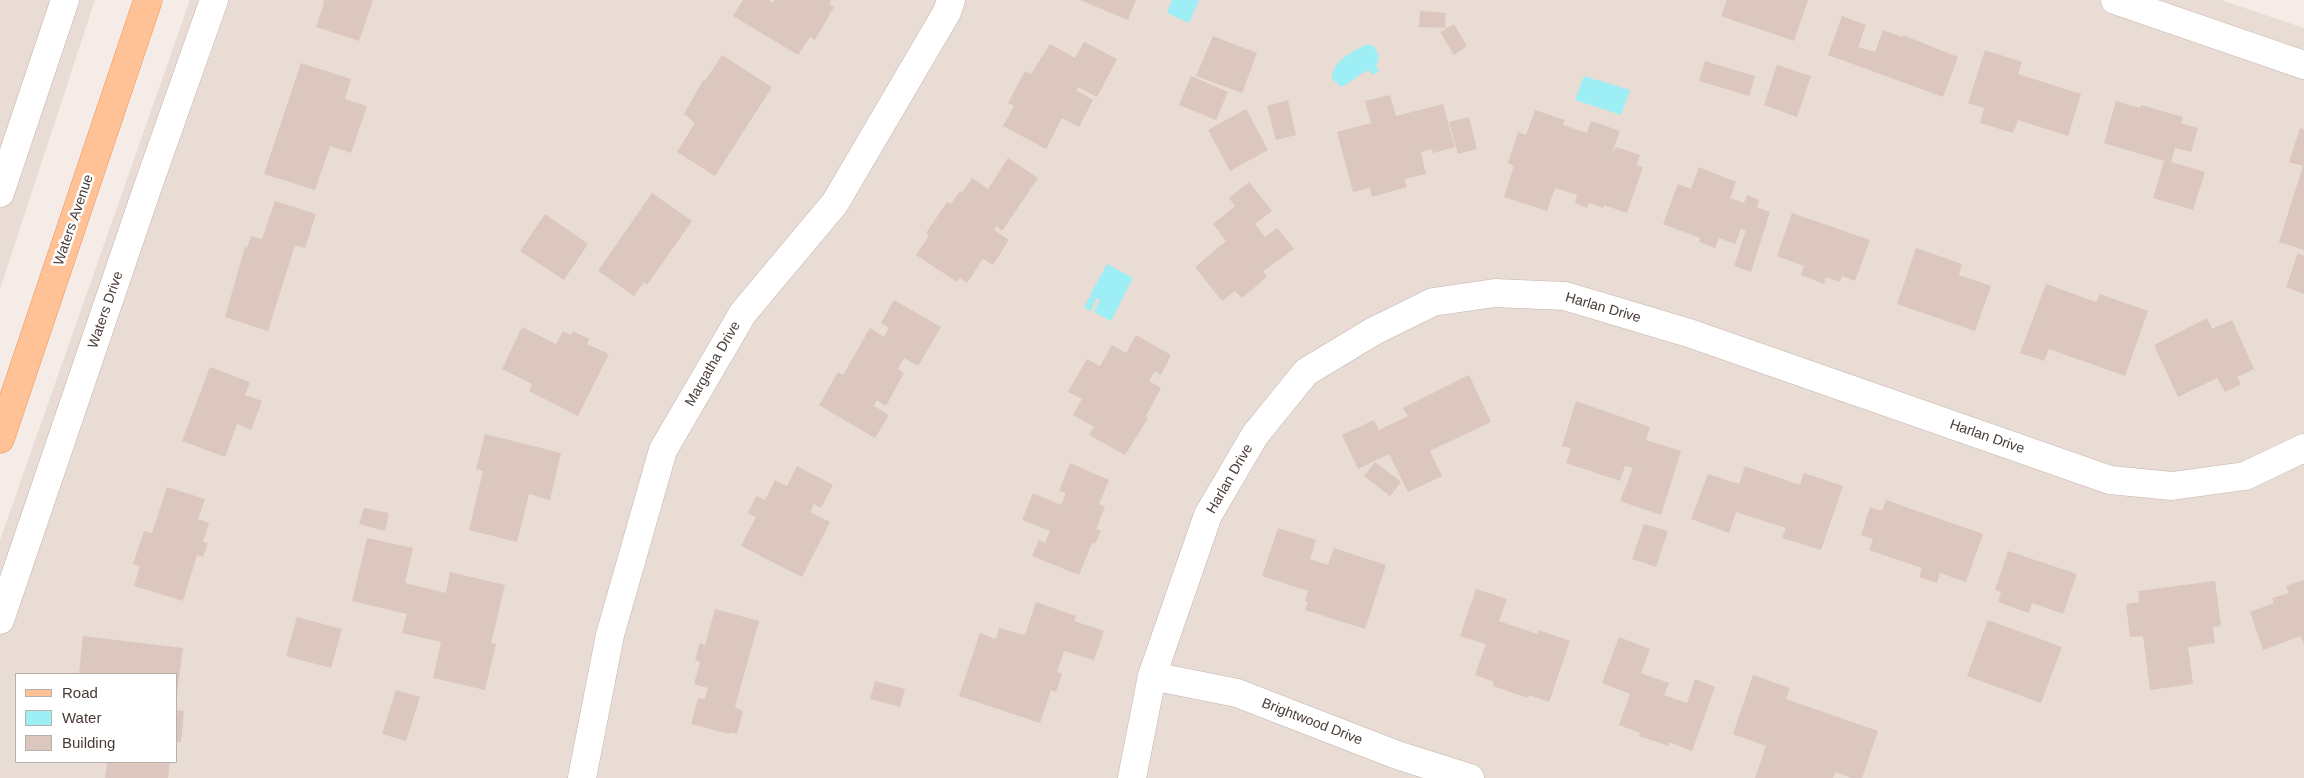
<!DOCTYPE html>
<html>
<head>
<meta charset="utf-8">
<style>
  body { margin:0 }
  #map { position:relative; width:2304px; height:778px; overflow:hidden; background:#f5ece7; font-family:Arial,sans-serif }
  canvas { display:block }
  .legend { position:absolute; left:15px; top:673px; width:162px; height:90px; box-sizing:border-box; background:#fff; border:1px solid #b6b1ae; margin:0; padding:6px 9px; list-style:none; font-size:15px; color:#493b35 }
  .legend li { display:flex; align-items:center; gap:10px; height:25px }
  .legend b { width:25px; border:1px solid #b6b1ae }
</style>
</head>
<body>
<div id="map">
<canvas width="2304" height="778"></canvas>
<ul class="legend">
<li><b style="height:6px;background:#ffc196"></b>Road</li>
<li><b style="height:14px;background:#9eeef6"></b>Water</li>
<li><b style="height:14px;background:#dbc7be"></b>Building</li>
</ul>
</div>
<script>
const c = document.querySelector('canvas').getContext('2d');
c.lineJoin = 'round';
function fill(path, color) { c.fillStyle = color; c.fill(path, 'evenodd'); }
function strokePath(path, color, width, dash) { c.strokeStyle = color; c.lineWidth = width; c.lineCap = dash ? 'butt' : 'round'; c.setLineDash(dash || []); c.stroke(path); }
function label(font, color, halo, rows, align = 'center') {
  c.font = font + ' Arial,sans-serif'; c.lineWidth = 5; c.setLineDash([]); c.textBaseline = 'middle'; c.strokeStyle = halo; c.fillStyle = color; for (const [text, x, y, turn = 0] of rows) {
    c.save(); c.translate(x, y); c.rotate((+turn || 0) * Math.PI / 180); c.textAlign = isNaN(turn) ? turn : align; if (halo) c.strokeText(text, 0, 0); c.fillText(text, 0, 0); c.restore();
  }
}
const residential = new Path2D(`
  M0,0H95L0,289Z
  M190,0H2221L2304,28V778H0V540ZM16,674H176V762H16Z`);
const water = new Path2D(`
  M1172,0H1199L1189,23L1167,13Z
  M1365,45H1372C1378,52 1381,57 1376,66L1379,71L1372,75L1369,70C1358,74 1351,83 1341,87L1332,79C1332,61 1351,53 1365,45Z
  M1584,76L1630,90L1621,115L1575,100Z
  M1107,264L1133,278L1111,321L1094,312L1100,300L1096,298L1091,311L1084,308L1089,297H1094L1090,295Z`);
const building = new Path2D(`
  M323,0H373L359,41L316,27L324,3Z
  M743,0H769L773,3L775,0H831L829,4L834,7L815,40L810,37L798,55L733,16Z
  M1080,0H1136L1128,20Z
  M1727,0H1808L1794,41L1721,16Z
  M1420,11L1446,13L1445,28L1419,27Z
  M1842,16L1866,25L1858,47L1875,52L1883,30L1902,37L1903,35L1958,57L1943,97L1828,55Z
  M1454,24L1467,46L1454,55L1440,32Z
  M1213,36L1257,53L1242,93L1196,76Z
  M1084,42L1117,59L1097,97L1078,87L1076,90L1093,100L1079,127L1062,118L1046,149L1003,126L1014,106L1008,103L1025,71L1031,74L1050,44L1075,58Z
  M1985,50L2022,62L2018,74L2081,94L2068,136L2018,120L2013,133L1980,123L1984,108L1968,103Z
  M722,55L772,87L715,176L677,152L695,123L684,114L703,80L705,81Z
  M1705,61L1755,76L1749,96L1699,81Z
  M301,63L351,79L345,99L367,106L351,153L330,146L315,190L264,174Z
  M1777,65L1811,76L1797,117L1764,105Z
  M1191,76L1228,92L1216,120L1179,105Z
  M1390,95L1396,116L1443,104L1455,147L1433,153L1431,149L1421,152L1426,174L1404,179L1407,187L1372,197L1370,188L1353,192L1337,132L1371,123L1365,101Z
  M1288,100L1296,135L1276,140L1267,106Z
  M2116,101L2140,108L2141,105L2183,117L2181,123L2198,128L2191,152L2175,148L2171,162L2205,172L2193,210L2153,198L2164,161L2104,143Z
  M1246,109L1268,150L1230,171L1208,130Z
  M1535,110L1565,120L1563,125L1587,133L1591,121L1620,131L1611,155L1616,147L1640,155L1637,165L1643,167L1627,213L1604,205L1603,208L1589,203L1587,208L1575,203L1577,195L1555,188L1547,211L1504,197L1514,166L1508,163L1518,132L1526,135Z
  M1469,117L1477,149L1458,154L1449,122Z
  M2300,128L2304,130V250L2279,242L2303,166L2289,162Z
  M1008,158L1038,178L1002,231L996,226L994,230L1009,240L993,265L983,259L967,283L960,278L957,282L916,255L929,236L926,233L947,202L951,204L960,191L962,193L972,178L988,189Z
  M1699,167L1736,182L1730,198L1744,203L1747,195L1759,200L1757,207L1770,212L1751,272L1734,266L1746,230L1741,229L1735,244L1719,238L1715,248L1699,242L1700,238L1663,224L1678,184L1691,189Z
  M1249,182L1272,211L1255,224L1265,237L1277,228L1294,249L1263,271L1267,277L1242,298L1235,291L1222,301L1195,267L1226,241L1213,224L1235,206L1229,198Z
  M652,193L692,221L647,285L644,282L634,296L598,271Z
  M275,201L316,214L305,248L295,245L268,331L225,317L245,247L247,248L251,236L262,239Z
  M1792,213L1870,240L1855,281L1842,276L1840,282L1826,277L1824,284L1801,275L1804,266L1777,256Z
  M545,214L588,244L564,280L520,251Z
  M1916,248L1962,264L1959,275L1991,286L1975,331L1897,304Z
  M2298,253L2304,256V294L2286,287Z
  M2046,284L2096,302L2100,294L2148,311L2125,376L2049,349L2044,361L2020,353Z
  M894,300L941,327L918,366L904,358L898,369L904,373L886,406L877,400L874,406L889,415L875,438L819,405L838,372L843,375L870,328L884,337L889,328L881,323Z
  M2207,318L2212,329L2232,320L2254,369L2237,377L2241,384L2225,392L2217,378L2178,397L2154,345Z
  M522,327L556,344L563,331L571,335L573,331L589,339L587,344L609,354L578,416L529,391L532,384L502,369Z
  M1136,335L1171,355L1161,375L1155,371L1149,381L1161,388L1146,416L1148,418L1125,455L1089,435L1094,427L1073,415L1082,399L1068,392L1087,359L1100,366L1112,345L1126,353Z
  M210,367L250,382L245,395L262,401L251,430L237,424L225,457L182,441Z
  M1469,375L1491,422L1430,451L1442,476L1408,492L1389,454L1358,469L1342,435L1374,420L1379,430L1408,416L1403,408Z
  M1576,401L1650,427L1646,440L1681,451L1661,515L1620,501L1633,468L1625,466L1620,481L1566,463L1571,448L1562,446Z
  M485,434L561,453L550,500L529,494L517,542L469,530L483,471L476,469Z
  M1375,462L1401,482L1390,496L1364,476Z
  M1070,463L1109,480L1099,504L1105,507L1096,529L1101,531L1095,544L1092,543L1079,575L1032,556L1039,540L1045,543L1050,531L1022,520L1033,493L1061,505L1066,493L1059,491Z
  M797,466L833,485L821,508L814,504L810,512L830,522L802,577L741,546L756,517L748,513L756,496L765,500L775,480L787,486Z
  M1745,466L1800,485L1804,473L1843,486L1821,550L1782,538L1786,528L1736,512L1729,533L1691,519L1708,474L1739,484Z
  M167,487L205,499L198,519L209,523L203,542L208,543L203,557L197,555L183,601L134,586L140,566L133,564L144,531L152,533Z
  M1886,500L1983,534L1966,582L1940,573L1937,583L1919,577L1922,568L1869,550L1873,539L1861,535L1870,507L1882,511Z
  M364,508L389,513L385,531L359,524Z
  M1644,524L1668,531L1656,567L1632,559Z
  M1278,528L1316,540L1310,559L1328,565L1334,548L1386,565L1365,629L1305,610L1308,602L1305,601L1308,591L1262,576Z
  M367,538L413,548L405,583L446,593L450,572L505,585L491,643L496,644L485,690L433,678L441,642L402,633L407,614L352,601Z
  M2008,551L2077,574L2063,614L2032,603L2029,613L1998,602L2001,592L1995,590Z
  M2304,580V644L2301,636L2263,650L2250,612L2274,603L2272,598L2289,593L2286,586Z
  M2215,581L2221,626L2213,627L2215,643L2188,647L2193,684L2150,690L2143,636L2130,637L2126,604L2139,602L2138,591Z
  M1476,589L1507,599L1499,621L1537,634L1539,630L1570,641L1549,702L1529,695L1528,698L1493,686L1494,682L1475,675L1486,644L1460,636Z
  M1036,602L1076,616L1074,621L1104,631L1094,660L1064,651L1057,672L1062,674L1056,692L1051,690L1040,723L959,696L980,633L996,639L999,628L1025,635Z
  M715,609L759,621L735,707L743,711L737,734L729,732V734L691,724L698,698L705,699L708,688L694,684L700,662L695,660L700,643L705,645Z
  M297,617L342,629L331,668L286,656Z
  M1988,620L2062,647L2041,703L1967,676Z
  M83,636L183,648L177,693L176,674H79Z
  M1619,637L1650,649L1641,673L1669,683L1664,695L1687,703L1695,679L1715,687L1692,751L1669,742V746L1639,736L1640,733L1619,725L1630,694L1602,683Z
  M1753,675L1790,688L1786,699L1878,731L1862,778H1852L1835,772L1833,778H1755L1766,746L1733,734Z
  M875,681L905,689L900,707L870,699Z
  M396,690L420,697L406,741L382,734Z
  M176,710L184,711L181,742H176Z
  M107,762H170L168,778H105Z`);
const street = new Path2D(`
  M2115,0L2304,65
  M0,193L65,0
  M0,620L147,189L214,0
  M1152,676L1237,693L1397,755L1470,778
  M582,778L610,635L663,450L743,313L835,203L947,12L951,0
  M1132,778L1152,676L1208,515L1255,435L1306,372L1374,331L1433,302L1495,293L1565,296L1689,333L2110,480L2172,486L2245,476L2304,448`);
const primary = new Path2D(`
  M0,439L148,0`);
const streetNames = [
  ["Waters Avenue",74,220,-71],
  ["Harlan Drive",1603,308,16],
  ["Waters Drive",106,310,-71],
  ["Margatha Drive",713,364,-60],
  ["Harlan Drive",1987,437,19],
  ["Harlan Drive",1230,479,-60],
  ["Brightwood Drive",1312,722,21]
];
fill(residential, '#e9dcd5');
fill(water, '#9eeef6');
fill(building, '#dbc7be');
strokePath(street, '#c4b4ac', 29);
strokePath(primary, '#ee955c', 29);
strokePath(street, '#fff', 28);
strokePath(primary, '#ffc196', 28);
label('14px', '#493b35', '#fff', streetNames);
</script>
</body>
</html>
